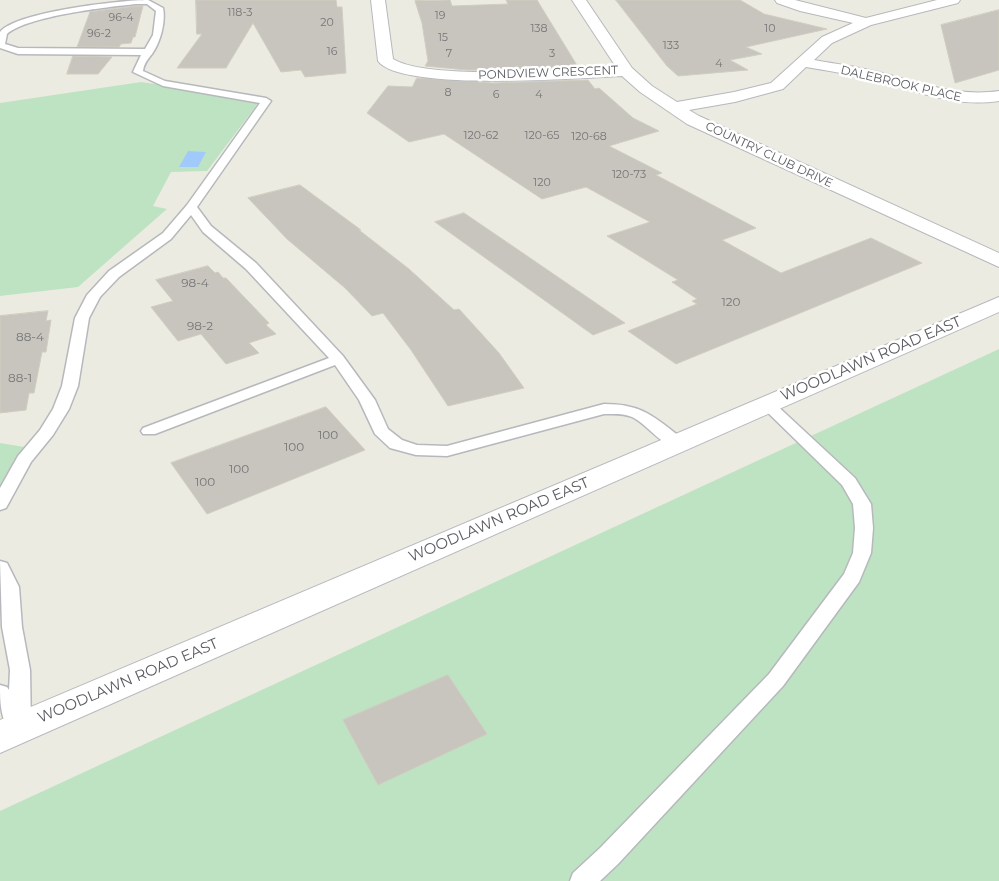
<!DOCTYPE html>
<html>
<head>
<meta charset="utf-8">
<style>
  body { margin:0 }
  canvas { display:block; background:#ecebe1 }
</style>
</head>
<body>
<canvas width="999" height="881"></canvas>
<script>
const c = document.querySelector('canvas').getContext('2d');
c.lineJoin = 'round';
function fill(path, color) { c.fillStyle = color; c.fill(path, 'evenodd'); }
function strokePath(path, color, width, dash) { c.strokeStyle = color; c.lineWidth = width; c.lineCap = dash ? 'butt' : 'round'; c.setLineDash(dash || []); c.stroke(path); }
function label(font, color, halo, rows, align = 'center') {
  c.font = font + ' Montserrat,sans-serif'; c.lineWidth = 5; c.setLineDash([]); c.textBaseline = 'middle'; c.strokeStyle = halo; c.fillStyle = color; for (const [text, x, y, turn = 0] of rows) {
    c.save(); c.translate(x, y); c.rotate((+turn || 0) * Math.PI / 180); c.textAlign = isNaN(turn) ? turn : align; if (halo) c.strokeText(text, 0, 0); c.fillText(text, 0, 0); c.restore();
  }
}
const green = new Path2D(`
  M141,82L238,96L259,102L207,171L171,172L153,206L167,209L78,287L0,296V103Z
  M999,349V881H0V811Z
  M0,443L31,448L0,501Z`);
const water = new Path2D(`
  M188,151L206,152L198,167H179Z`);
const building = new Path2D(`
  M196,0H336L337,7H342L346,73L305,77L301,70L281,72L253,23L226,68H177L202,34H197Z
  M450,0L452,6L508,4L506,0H537L578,67L500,70H467L425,66L428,61L422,23L415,1Z
  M616,0H740L764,14L827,29L746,47L762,54L730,60L748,70L678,76L667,66Z
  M136,6H143L135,37H133L131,43L121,44L119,47H77L90,12Z
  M999,10V70L955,83L941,25Z
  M73,56L112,57L98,74H67Z
  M417,78L493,83L588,80L595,89L599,88L633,118L659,131L609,146L662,173L656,175L756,228L722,240L781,273L871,238L922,263L676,364L628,331L697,304L692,301L697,299L672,282L678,280L607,236L650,222L586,187L542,199L444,134L409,142L367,113L388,86L412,87Z
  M300,185L361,230H359L409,269L454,310L459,309L499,353L524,388L448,406L411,350L383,313L372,316L345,288L287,239L248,198Z
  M464,213L514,247L625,323L593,335L435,222Z
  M208,266L215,273L218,272L223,278H226L269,323L266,325L276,334L249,343L259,353L226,364L201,334L178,341L151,307L173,301L156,280Z
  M48,311L46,321L51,320L46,352H42L34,393H29L26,410L0,413V316Z
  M326,407L365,450L207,514L171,463Z
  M448,675L487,734L378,785L343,720Z`);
const service = new Path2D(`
  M148,0L163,8C166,22 160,43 152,54C148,59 144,63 143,71L165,81L266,98L271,101L197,207L211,226L256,263L343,356L375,400L388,429L402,440L417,445L447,446L604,404C643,404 654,417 683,439L685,443L683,447C664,451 648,424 632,417C623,413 614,414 604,414L447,456L416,455L390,448L375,434L359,400L335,365L155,434H143L141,431L143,428L329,358L246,269L203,232L191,215L171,239L119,277L100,297L89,318L78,386L69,409L53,435L31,462L6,508L0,510V488L18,456L40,430L53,409L62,386L75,318L87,295L109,271L163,233L187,205L260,103L163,86L133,72L141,55L18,54L0,48V32C16,12 121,0 148,0ZM136,4H147L156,11L153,35L145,49L18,48L5,44L7,34C27,16 108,7 136,4Z
  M767,399L772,401L855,478L871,504L873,528L871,553L859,582L783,686L618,864L600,881H570L573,873L600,848L769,674L844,574L853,553L855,528L853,504L842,485L762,407L759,404L762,401Z
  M0,561L7,563L19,587L22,627L30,670L31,727L28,733L20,736C0,729 0,703 0,685L7,687L9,690L10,670L2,627Z`);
const minor = new Path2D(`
  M371,0H385L393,59C429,81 569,69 616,67L572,0H586L632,68L652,86L677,102L734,92L771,83L822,37L853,23L800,11L777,3L775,0H795L866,18L937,0H960L958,3L871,25L832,43L814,60C837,64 860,67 882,73C922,83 957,97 999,91V101C953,108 914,90 871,79C850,74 828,71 806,67L783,89L735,102L689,110L699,116L999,253V267L687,124L640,92L622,76C582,78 400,92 378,61Z`);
const secondary = new Path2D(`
  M999,297V312L0,753V720Z`);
const farNumbernames = [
  ["118-3",240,13],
  ["19",440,16],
  ["96-4",121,18],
  ["20",327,23],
  ["138",539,29],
  ["10",770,29],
  ["96-2",99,34],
  ["15",443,38],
  ["133",671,46],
  ["16",332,52],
  ["7",449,54],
  ["3",552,54],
  ["4",719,64],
  ["8",448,93],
  ["6",496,95],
  ["4",539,95],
  ["120-62",481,136],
  ["120-65",542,136],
  ["120-68",589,137],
  ["120-73",629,175],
  ["120",542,183]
];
const farStreetnames = [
  ["PONDVIEW CRESCENT",548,73,-2],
  ["DALEBROOK PLACE",901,84,13],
  ["COUNTRY CLUB DRIVE",769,155,25]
];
const numberNames = [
  ["98-4",195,283],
  ["120",731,302],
  ["98-2",200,326],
  ["88-4",30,337],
  ["88-1",20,378],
  ["100",328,435],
  ["100",294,447],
  ["100",239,469],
  ["100",205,482]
];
const streetNames = [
  ["WOODLAWN ROAD EAST",871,359,-23],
  ["WOODLAWN ROAD EAST",499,520,-23],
  ["WOODLAWN ROAD EAST",128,681,-23]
];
fill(green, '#bee3c2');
fill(water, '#a1cafc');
fill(building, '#c8c5be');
strokePath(building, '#d0cdc0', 1);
strokePath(service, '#b7b8bd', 3);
strokePath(minor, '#b7b8bd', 2);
strokePath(secondary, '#b7b9bf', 2);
fill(service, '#fff');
fill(minor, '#fff');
fill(secondary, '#fff');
label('11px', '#767678', null, farNumbernames);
label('12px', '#5a5c61', '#fff', farStreetnames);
label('12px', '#767678', null, numberNames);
label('15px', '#5a5c61', '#fff', streetNames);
</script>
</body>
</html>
